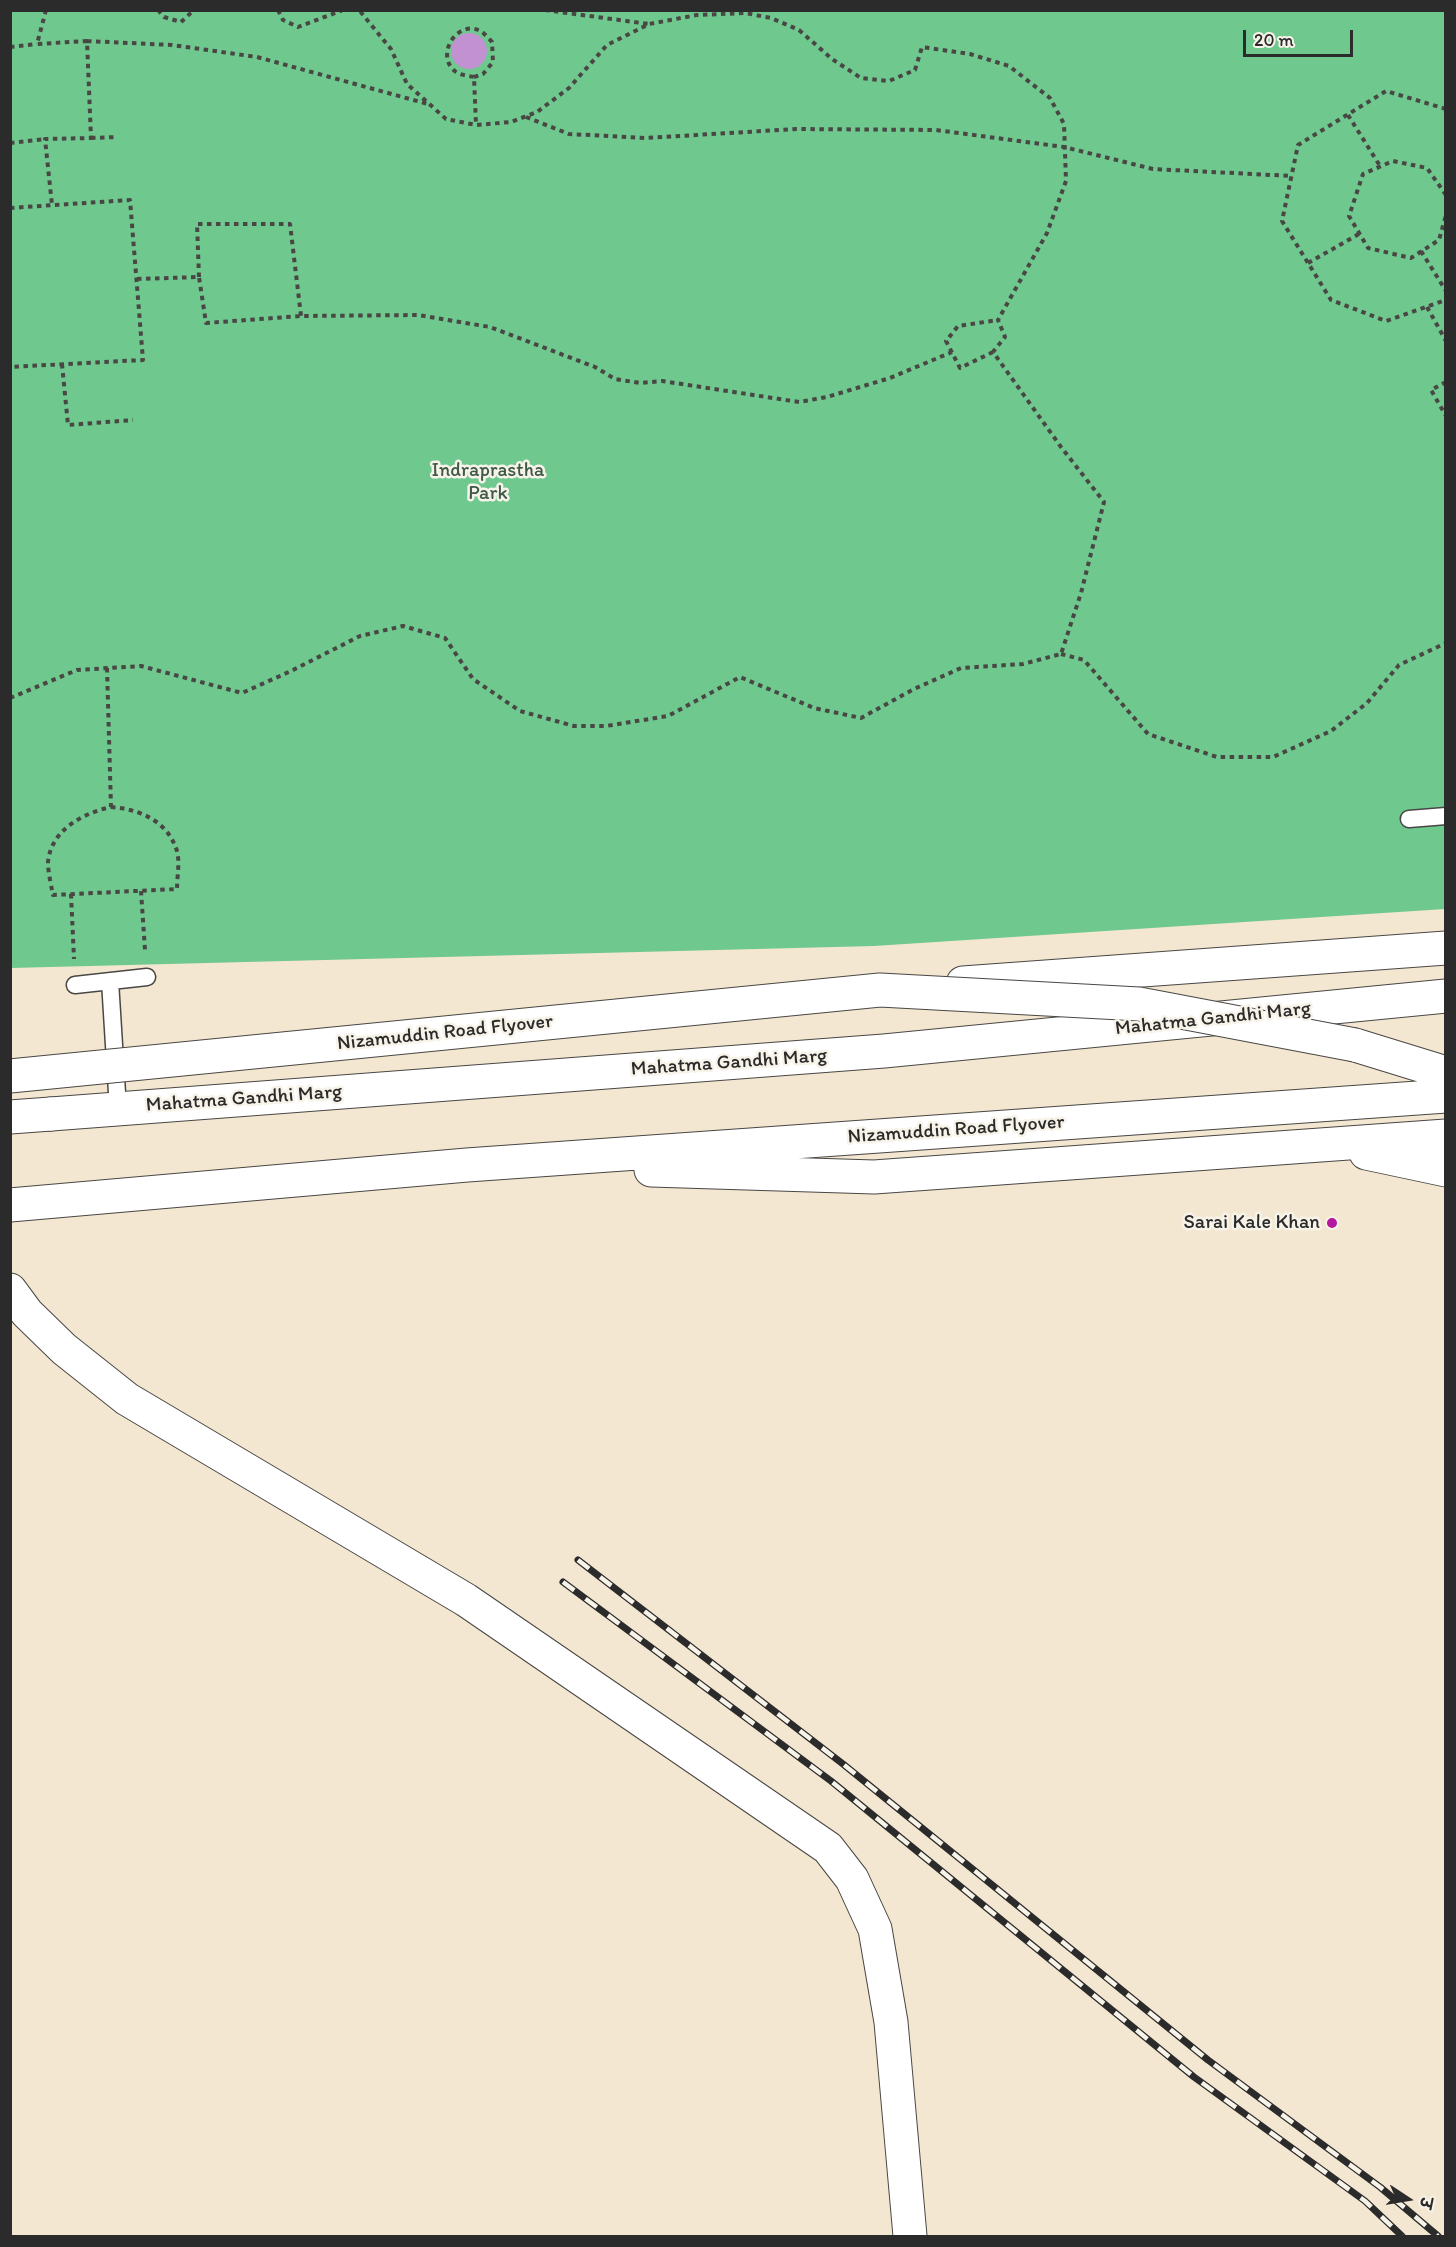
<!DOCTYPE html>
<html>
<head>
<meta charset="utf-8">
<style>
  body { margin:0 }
  #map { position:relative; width:1456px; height:2247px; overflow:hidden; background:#f4e7d1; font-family:Itim,"Playpen Sans Deva",sans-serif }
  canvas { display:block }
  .frame { position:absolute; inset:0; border:12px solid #2b2b2b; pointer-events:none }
  .north { position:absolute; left:1378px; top:2169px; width:60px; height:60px; -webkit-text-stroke:4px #f7f3e8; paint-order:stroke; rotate:102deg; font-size:16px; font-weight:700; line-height:24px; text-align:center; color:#2b2b2b }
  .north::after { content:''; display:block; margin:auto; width:21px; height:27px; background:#2b2b2b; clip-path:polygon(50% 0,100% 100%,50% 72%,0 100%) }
  .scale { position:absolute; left:1243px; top:30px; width:110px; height:27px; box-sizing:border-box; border:3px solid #2b2b2b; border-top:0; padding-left:8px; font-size:18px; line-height:21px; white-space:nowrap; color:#2b2b2b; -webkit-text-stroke:4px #f7f3e8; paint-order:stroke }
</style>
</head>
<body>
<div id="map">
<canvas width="1456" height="2247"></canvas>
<div class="frame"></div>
<div class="north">उ</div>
<div class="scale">20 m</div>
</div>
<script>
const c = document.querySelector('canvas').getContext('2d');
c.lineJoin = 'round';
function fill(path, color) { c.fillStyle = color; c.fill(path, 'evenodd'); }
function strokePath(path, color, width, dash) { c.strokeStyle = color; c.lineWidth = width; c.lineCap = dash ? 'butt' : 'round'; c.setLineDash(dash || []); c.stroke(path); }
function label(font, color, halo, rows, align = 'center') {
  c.font = font + ' Itim,sans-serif'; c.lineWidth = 5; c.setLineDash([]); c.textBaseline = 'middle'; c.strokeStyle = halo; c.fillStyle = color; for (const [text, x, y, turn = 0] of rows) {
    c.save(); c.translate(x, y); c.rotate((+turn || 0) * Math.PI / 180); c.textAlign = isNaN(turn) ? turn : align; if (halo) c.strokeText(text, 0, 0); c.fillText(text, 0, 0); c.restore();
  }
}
const green = new Path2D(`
  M10,11H1445V909L874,946L11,968Z`);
const building = new Path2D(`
  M451 51a18 18 0 1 1 36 0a18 18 0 1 1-36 0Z`);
const path = new Path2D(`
  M46,10L37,44L87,41L91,138L45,139L52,205
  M158,10L164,17L181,22L194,10
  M278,10L283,20L298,27L343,10
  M545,10L649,24
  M87,41L172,45L257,57L428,104
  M10,47L37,44
  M474,77L483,74L493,62L492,42C489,39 485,34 482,32C459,17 433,55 456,72C460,75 469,76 474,77L476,125
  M1446,109L1386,91L1298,145L1282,221L1331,300L1386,321L1446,300
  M1348,115L1380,166
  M526,117L569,134L646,138L796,129L936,130L1064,147L1153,169L1292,176
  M91,138L118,137
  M10,143L45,139
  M1446,195L1427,168L1393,161L1363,174L1349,216L1368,248L1411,258L1439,240L1446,215
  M10,208L130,200L143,360L10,367
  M1421,251L1446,291
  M1308,263L1359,234
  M199,277L197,224H290L301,316
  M137,279L199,277L206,323L301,316L418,315L490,327L595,367L615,379L640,383L662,381L799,402L827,397L890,378L952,352
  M1427,307L1446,341
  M993,352L960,368L946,341L958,326L998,320
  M62,364L68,425L133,420
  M1446,382L1431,390L1446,416
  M1061,654L1084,660L1148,734L1217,757H1273L1331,731L1367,703L1399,665L1446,643
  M107,668L111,807
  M10,698L77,670L141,666L242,693L291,671L360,636L403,626L445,638L473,679L520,711L574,726H606L668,716L740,677L814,708L861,718L914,689L961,668L1023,664L1061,654L1081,593L1104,502L1061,447L993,352L1005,337L998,320L1047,233L1066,181L1064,124L1050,98L1009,66L970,54L922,47L915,70L889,81L861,78L832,59L799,30L771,18L745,13L697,15L649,24L607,45L569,88L537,112L511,122L476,125L446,119L407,84L391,49L359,10
  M111,807C139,809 168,821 177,851C180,862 177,877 177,889L53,895C51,885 48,872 48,862C51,830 83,813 111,807Z
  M141,891L145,950
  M71,894L74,959`);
const service = new Path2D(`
  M1409,819L1446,816
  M110,981L118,1109
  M75,985L147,977`);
const minor = new Path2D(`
  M10,1290L27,1313L64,1349L127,1399L466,1600L828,1848L852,1879L875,1929L891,2022L910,2236`);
const primary = new Path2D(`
  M10,1117L51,1114`);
const trunk = new Path2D(`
  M963,983L1446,948
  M1355,1045L1446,1073
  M51,1114L884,1051L1446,996
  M1366,1153L1446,1170
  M651,1170L874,1177L1446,1136
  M10,1205L467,1165L1446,1096`);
const rail = new Path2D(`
  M578,1560L843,1764L1208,2060L1380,2187L1438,2236
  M563,1582L831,1781L1194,2077L1365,2201L1402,2236`);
const trunkBridge = new Path2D(`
  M10,1076L880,990L1139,1004L1355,1045`);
const markers = [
  [1332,1223,6,"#b5179e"]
];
const parkNames = [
  ["Indraprastha",488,471],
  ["Park",488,494]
];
const streetNames = [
  ["Mahatma Gandhi Marg",1213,1019,-6],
  ["Nizamuddin Road Flyover",445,1033,-6],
  ["Mahatma Gandhi Marg",729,1063,-4],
  ["Mahatma Gandhi Marg",244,1099,-4],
  ["Nizamuddin Road Flyover",956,1130,-4]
];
const poiNames = [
  ["Sarai Kale Khan",1320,1223]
];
fill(green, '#6fc88e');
fill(building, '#c291d1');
strokePath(service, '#494744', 19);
strokePath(minor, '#494744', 35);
strokePath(primary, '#494744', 35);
strokePath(trunk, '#494744', 35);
strokePath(path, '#494744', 4, [4.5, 4.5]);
strokePath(service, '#fff', 16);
strokePath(minor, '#fff', 33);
strokePath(primary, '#fff', 33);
strokePath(trunk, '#fff', 33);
strokePath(rail, '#2b2b2b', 7);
strokePath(rail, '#f7f3e8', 4.5, [14]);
strokePath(trunkBridge, '#494744', 35, []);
strokePath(trunkBridge, '#fff', 33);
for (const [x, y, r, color] of markers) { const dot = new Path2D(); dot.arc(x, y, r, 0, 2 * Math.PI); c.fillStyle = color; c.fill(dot); strokePath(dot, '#f7f3e8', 2); }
label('20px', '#3f5a49', '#f7f3e8', parkNames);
label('20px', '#2b2b2b', '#f7f3e8', streetNames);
label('20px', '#2b2b2b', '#f7f3e8', poiNames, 'right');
</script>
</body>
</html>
